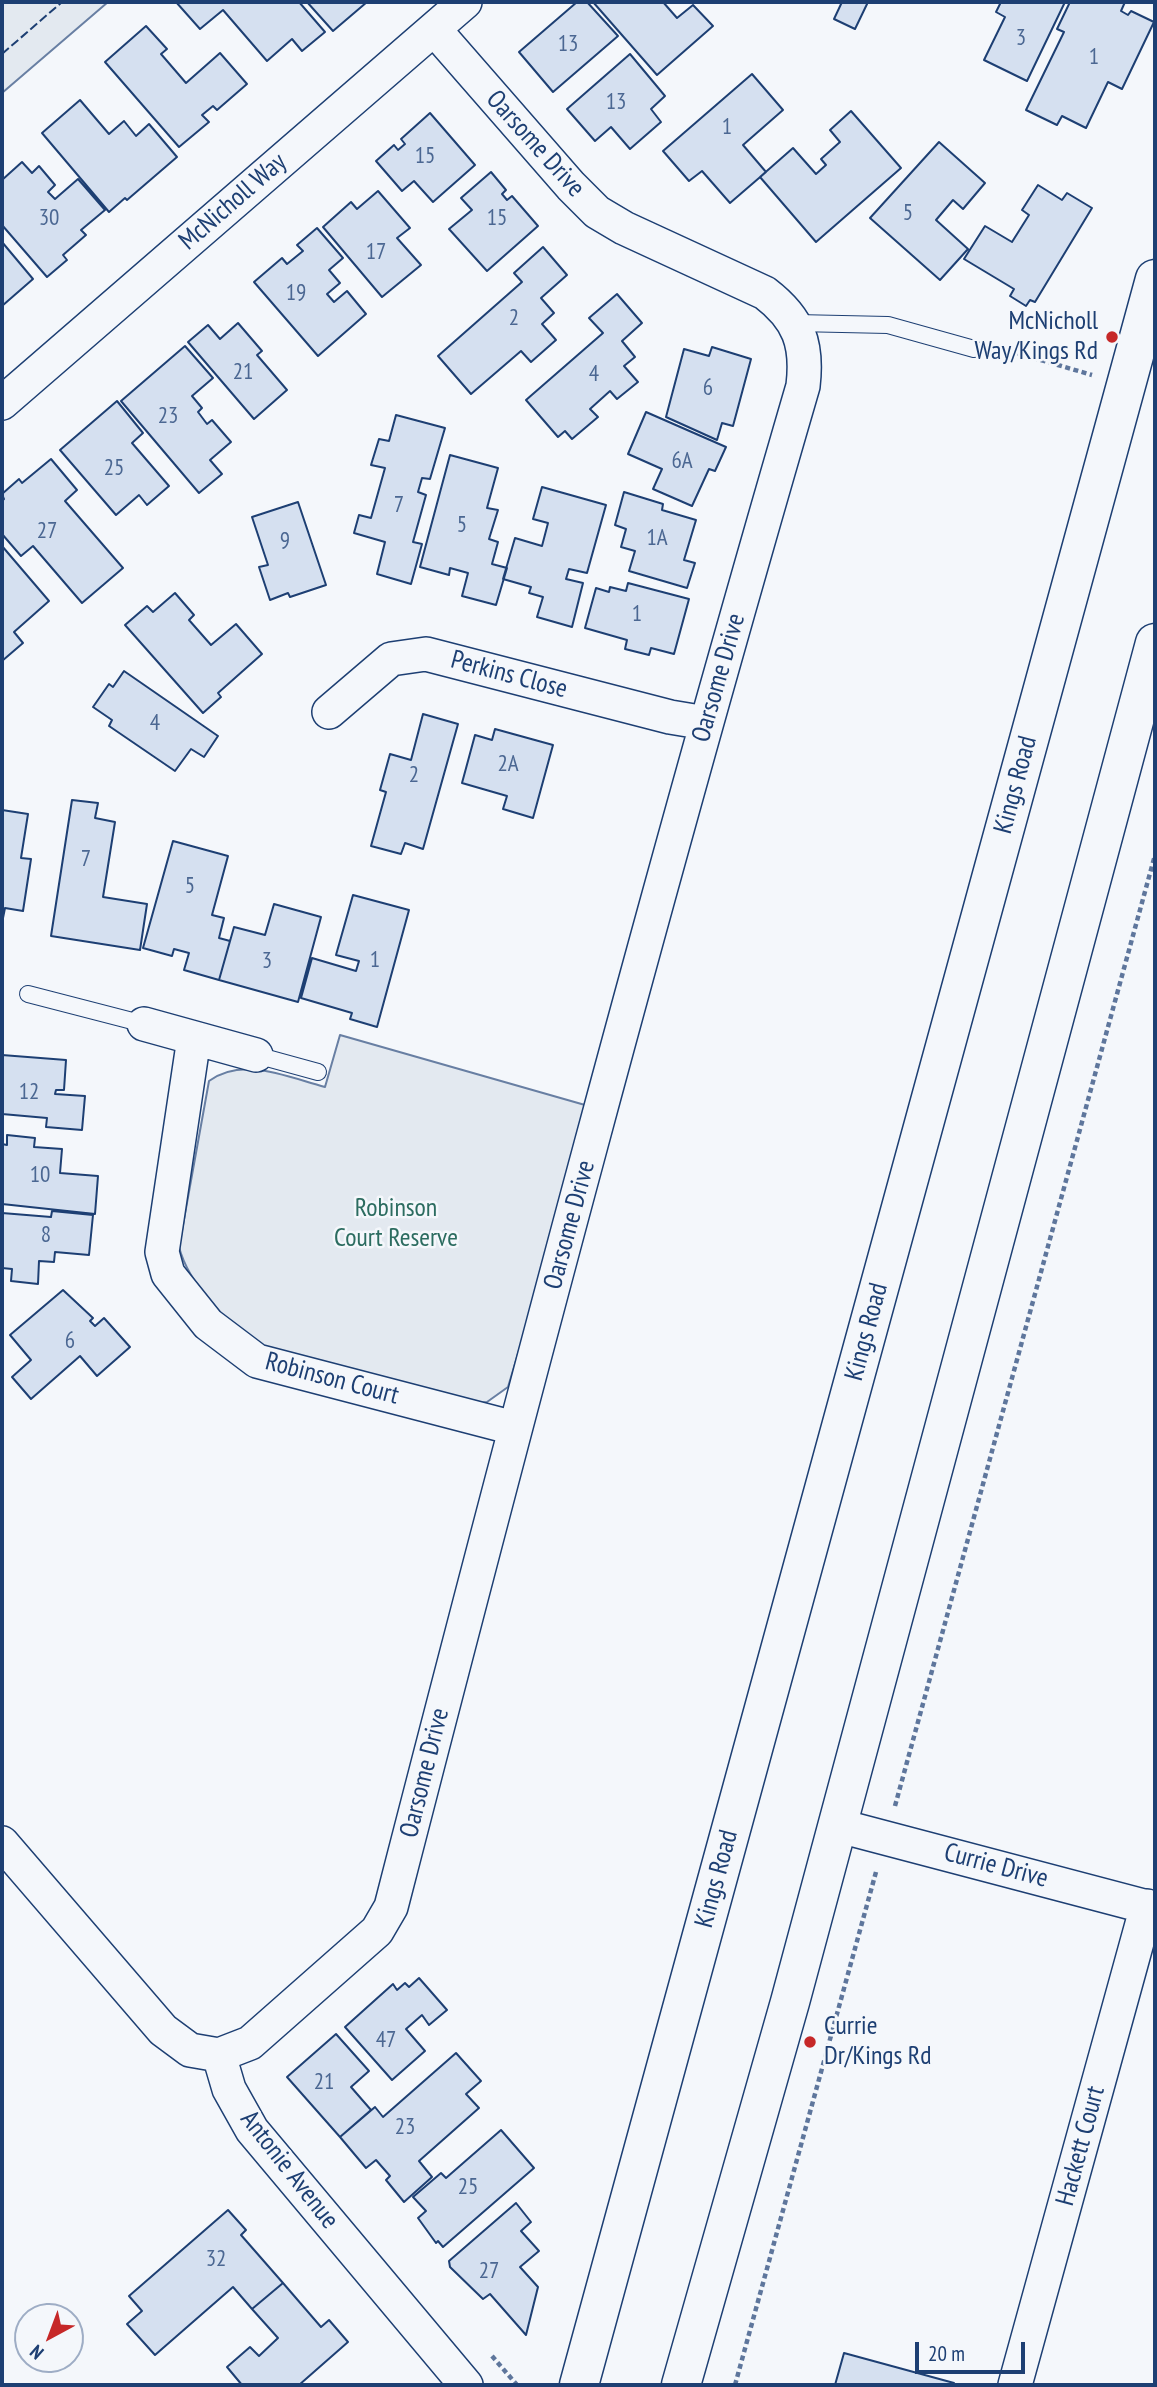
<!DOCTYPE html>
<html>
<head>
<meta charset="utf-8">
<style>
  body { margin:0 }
  #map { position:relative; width:1157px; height:2387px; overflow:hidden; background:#f4f7fb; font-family:"PT Sans Narrow",sans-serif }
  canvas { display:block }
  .frame { position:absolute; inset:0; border:4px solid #1d3f73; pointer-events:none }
  .north { position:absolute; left:14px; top:2303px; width:70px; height:70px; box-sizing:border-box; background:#f4f7fb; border:2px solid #9eadc5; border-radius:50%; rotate:221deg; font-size:19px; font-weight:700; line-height:28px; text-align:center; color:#1d3f73 }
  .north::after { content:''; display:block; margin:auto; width:24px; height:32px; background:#c62828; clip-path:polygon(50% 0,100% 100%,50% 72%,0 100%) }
  .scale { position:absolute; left:915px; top:2342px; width:110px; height:32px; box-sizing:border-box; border:4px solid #1d3f73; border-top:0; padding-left:9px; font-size:21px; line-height:24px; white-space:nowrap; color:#1d3f73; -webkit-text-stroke:5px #f4f7fb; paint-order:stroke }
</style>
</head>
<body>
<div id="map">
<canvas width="1157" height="2387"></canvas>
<div class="frame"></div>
<div class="north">N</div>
<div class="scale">20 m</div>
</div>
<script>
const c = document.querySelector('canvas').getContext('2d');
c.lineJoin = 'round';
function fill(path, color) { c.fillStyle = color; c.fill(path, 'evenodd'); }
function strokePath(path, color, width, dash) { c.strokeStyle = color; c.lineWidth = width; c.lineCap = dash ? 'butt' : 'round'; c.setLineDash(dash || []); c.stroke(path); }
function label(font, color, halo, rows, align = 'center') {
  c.font = font + ' "PT Sans Narrow",sans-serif'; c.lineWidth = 5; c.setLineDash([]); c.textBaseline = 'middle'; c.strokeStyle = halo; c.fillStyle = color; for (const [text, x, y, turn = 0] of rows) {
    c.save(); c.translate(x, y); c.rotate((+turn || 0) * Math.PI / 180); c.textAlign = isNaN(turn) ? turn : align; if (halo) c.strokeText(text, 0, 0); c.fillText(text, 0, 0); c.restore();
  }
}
const green = new Path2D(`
  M2,2H108L2,93Z
  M340,1035L592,1107L508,1387L487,1402L467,1405L258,1345C227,1323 189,1285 179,1247L209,1081C243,1056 287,1077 325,1087Z`);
const building = new Path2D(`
  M176,2H299L325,32L302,51L292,39L267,61L223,10L200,29Z
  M307,2H367L333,31Z
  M577,2H587L618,36L553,92L519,52Z
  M593,2H663L677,18L693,5L713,26L657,75Z
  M842,2H868L855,29L834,19Z
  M1001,2H1065L1027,81L984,60L1005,17L996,12Z
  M1070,2H1125L1121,11L1128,15L1131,11L1154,22L1122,89L1108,82L1086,128L1062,116L1057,125L1026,110L1064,32L1057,29Z
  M146,26L167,49L161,54L186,83L220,53L247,84L217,110L213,106L202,115L209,122L179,147L105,62Z
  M630,54L665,96L651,109L661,122L630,149L611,127L595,141L567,109Z
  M752,74L783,110L743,145L766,172L730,203L702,171L689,181L663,151Z
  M80,100L109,134L124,121L136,136L149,124L177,157L127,200L125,198L109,212L42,133Z
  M851,111L901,168L816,242L760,177L793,148L816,174L826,165L821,159L840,142L830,130Z
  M430,113L475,165L433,202L414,181L402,191L376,161L394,145L398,150L405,144L401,139Z
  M939,142L985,183L963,209L953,200L936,220L968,249L940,280L870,218Z
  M22,162L32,173L39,166L55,185L48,192L55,199L78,179L105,210L81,230L86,235L63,255L67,260L47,277L2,225V180Z
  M491,172L506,190L502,194L507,200L512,196L538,226L487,271L449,229L472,210L461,198Z
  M1038,185L1062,200L1067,193L1092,208L1035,302L1030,300L1026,306L1010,296L1014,289L964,259L985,226L1012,242L1029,215L1022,210Z
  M378,191L410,228L397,238L421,265L382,297L323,227L351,202L357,209Z
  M317,228L343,258L329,270L340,283L327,294L334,302L347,291L366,314L318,356L254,282L282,258L287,264L303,251L297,245Z
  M2,242L33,279L2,306Z
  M543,247L567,275L541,298L554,313L542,324L556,340L531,362L521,351L471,394L438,356L522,282L514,273Z
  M617,294L642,323L622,341L635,357L624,366L638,382L617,399L610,391L590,409L598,417L572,439L565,431L558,437L526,400L603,333L589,318Z
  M238,323L262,351L257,355L287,390L254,419L188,342L208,325L220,339Z
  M185,346L213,378L192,396L202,408L198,412L207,424L212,420L231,442L210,460L222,474L199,493L121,401Z
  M712,347L751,359L733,426L722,423L717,440L666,417L684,349L709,356Z
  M117,401L143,433L132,443L169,486L147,505L139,495L116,515L60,450Z
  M646,412L726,447L715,471L709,469L692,506L653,489L662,469L628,454Z
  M396,415L445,428L430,479L422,478L418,492L426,495L413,542L422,544L411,584L377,574L385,542L354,533L359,515L371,518L385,468L371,465L379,439L389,441Z
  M450,455L498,468L487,508L498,510L489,539L498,542L492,564L507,568L496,605L462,596L468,573L450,568L449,575L420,567Z
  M51,459L77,490L65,501L123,568L82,603L33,546L21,556L2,534V501L4,499L2,494L19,479L22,483Z
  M542,487L606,505L587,573L569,569L566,579L583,583L572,627L537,617L543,597L529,593L531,587L503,579L515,538L542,546L548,523L533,519Z
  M624,492L663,504L662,510L696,520L684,560L695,563L687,588L629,571L635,551L621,547L626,529L615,525Z
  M298,502L326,585L290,597L288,593L270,600L259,567L268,565L252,517Z
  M2,546L49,601L14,632L23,643L2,661Z
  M628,583L689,599L674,654L651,648L649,655L625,649L627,640L585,628L596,588L609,592L610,587L626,591Z
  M175,593L194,615L189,620L211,645L236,624L262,654L218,693L221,697L203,713L125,625L147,606L153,612Z
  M124,671L218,736L204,757L191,749L175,771L109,726L112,720L93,707L109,684L113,687Z
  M423,714L458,724L423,849L405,843L401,854L371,846L386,792L380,790L390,754L411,760Z
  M495,729L553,745L533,818L503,809L507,796L462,783L475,735L492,740Z
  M72,800L98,803L95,818L115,822L103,897L147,904L140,950L51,936Z
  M2,810L28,814L21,858L31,859L23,911L5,908L3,918Z
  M173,841L228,856L212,915L224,918L219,938L230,941L219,980L184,970L189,953L174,949L172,956L143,948Z
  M353,895L409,910L377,1027L350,1019L352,1013L301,998L312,958L356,971L359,961L336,955Z
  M274,904L321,917L298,1002L219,980L234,927L265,935Z
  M2,1055L66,1060L64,1090H56L55,1094L85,1096L82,1130L46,1127L47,1118L2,1114Z
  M7,1135L35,1138L34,1147L62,1149L60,1173L98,1176L95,1214L2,1204V1144L7,1145Z
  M52,1211L93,1215L89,1255L55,1252L54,1262L39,1261L38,1284L11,1281L12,1269L2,1268V1213L51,1217Z
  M63,1290L93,1318L90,1321L95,1326L104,1318L130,1347L97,1376L80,1356L31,1399L12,1377L31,1360L10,1335Z
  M419,1978L447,2010L429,2025L422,2015L406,2029L425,2051L392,2080L345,2027L393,1984L397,1990L405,1983L409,1987Z
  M336,2034L369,2071L351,2087L371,2110L340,2137L287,2077Z
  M456,2053L481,2081L466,2094L479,2108L419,2161L432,2177L404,2202L386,2180L390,2176L376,2160L366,2168L340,2137L375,2107L383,2117Z
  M501,2130L534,2168L443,2247L438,2241L436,2243L418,2218L426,2211L413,2197L441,2173L446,2178Z
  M516,2203L531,2222L521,2231L539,2251L520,2267L538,2287L526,2335L490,2294L483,2299L450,2267L449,2261Z
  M228,2210L246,2230L241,2235L283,2283L252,2309L233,2287L155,2355L127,2324L142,2311L129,2296Z
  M283,2283L321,2327L329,2320L348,2342L299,2385H242L227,2367L250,2347L259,2356L278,2338L252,2309Z
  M844,2353L954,2383L953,2385H835Z`);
const path = new Path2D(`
  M1000,348L1092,375
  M895,1806L1155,855
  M492,2356L517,2385
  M735,2385L876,1872`);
const service = new Path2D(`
  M796,323L888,325L974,349
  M28,994L144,1024
  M256,1055L318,1072`);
const minor = new Path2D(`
  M2,403L465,2
  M329,712L391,659L426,654L670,717L706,723
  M144,1024L256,1055
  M194,1038L162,1252L168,1274L208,1324L257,1361L514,1428
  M836,1825L1155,1909
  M2,1843L163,2030L190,2050L219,2055
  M219,2055L250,2043L377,1931L391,1907C522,1398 656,890 803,386C808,344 799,319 765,293L624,228L597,212L571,186L434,29
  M219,2055L229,2089L252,2130L466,2385
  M1015,2385L1147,1906`);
const primary = new Path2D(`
  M579,2385L1155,279
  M681,2385L790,2002L1155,643`);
const fence = new Path2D(`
  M2,54L62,2`);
const markers = [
  [1112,337,7,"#c62828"],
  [810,2042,7,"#c62828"]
];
const numberNames = [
  ["3",1021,38],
  ["13",568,44],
  ["1",1094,57],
  ["13",616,102],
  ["1",727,127],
  ["15",425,156],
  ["5",908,213],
  ["30",49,218],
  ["15",497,218],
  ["17",376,252],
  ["19",296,293],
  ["2",514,318],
  ["21",243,372],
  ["4",594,374],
  ["6",708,388],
  ["23",168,416],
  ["6A",682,461],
  ["25",114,468],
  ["7",399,505],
  ["5",462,525],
  ["27",47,531],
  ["1A",657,538],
  ["9",285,541],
  ["1",637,614],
  ["4",155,723],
  ["2A",508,764],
  ["2",414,775],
  ["7",86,859],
  ["5",190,886],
  ["1",375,960],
  ["3",267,961],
  ["12",29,1092],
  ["10",40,1175],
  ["8",46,1235],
  ["6",70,1341],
  ["47",386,2040],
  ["21",324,2082],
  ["23",405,2127],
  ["25",468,2187],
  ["32",216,2259],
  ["27",489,2271]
];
const streetNames = [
  ["Oarsome Drive",535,144,48],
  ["McNicholl Way",233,202,-41],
  ["Perkins Close",509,675,15],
  ["Oarsome Drive",719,678,-74],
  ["Kings Road",1016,785,-75],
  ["Oarsome Drive",570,1225,-75],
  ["Kings Road",867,1332,-75],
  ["Robinson Court",332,1379,15],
  ["Oarsome Drive",425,1773,-76],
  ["Currie Drive",996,1866,15],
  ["Kings Road",717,1879,-75],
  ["Hackett Court",1081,2146,-75],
  ["Antonie Avenue",289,2170,52]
];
const poiNames = [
  ["McNicholl",1098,322],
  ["Way/Kings Rd",1098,352],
  ["Currie",824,2027,"left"],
  ["Dr/Kings Rd",824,2057,"left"]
];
const parkNames = [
  ["Robinson",396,1209],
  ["Court Reserve",396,1239]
];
fill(green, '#e3e9f0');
strokePath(green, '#687fa3', 2);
fill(building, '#d5e0f0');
strokePath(building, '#1d3f73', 2);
strokePath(service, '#1d3f73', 18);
strokePath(minor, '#1d3f73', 36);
strokePath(primary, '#1d3f73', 41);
strokePath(path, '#5e769c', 4.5, [5, 3.5]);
strokePath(service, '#f4f7fb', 16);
strokePath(minor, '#f4f7fb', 33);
strokePath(primary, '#f4f7fb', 38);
strokePath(fence, '#1d3f73', 2, [9, 3.5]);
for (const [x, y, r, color] of markers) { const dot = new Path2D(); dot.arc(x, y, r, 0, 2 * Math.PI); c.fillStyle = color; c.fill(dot); strokePath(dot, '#f4f7fb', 2.5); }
label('23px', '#4b6792', null, numberNames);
label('26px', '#1d3f73', '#f4f7fb', streetNames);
label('26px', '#1d3f73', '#f4f7fb', poiNames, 'right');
label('26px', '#2c6c60', '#f4f7fb', parkNames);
</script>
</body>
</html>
